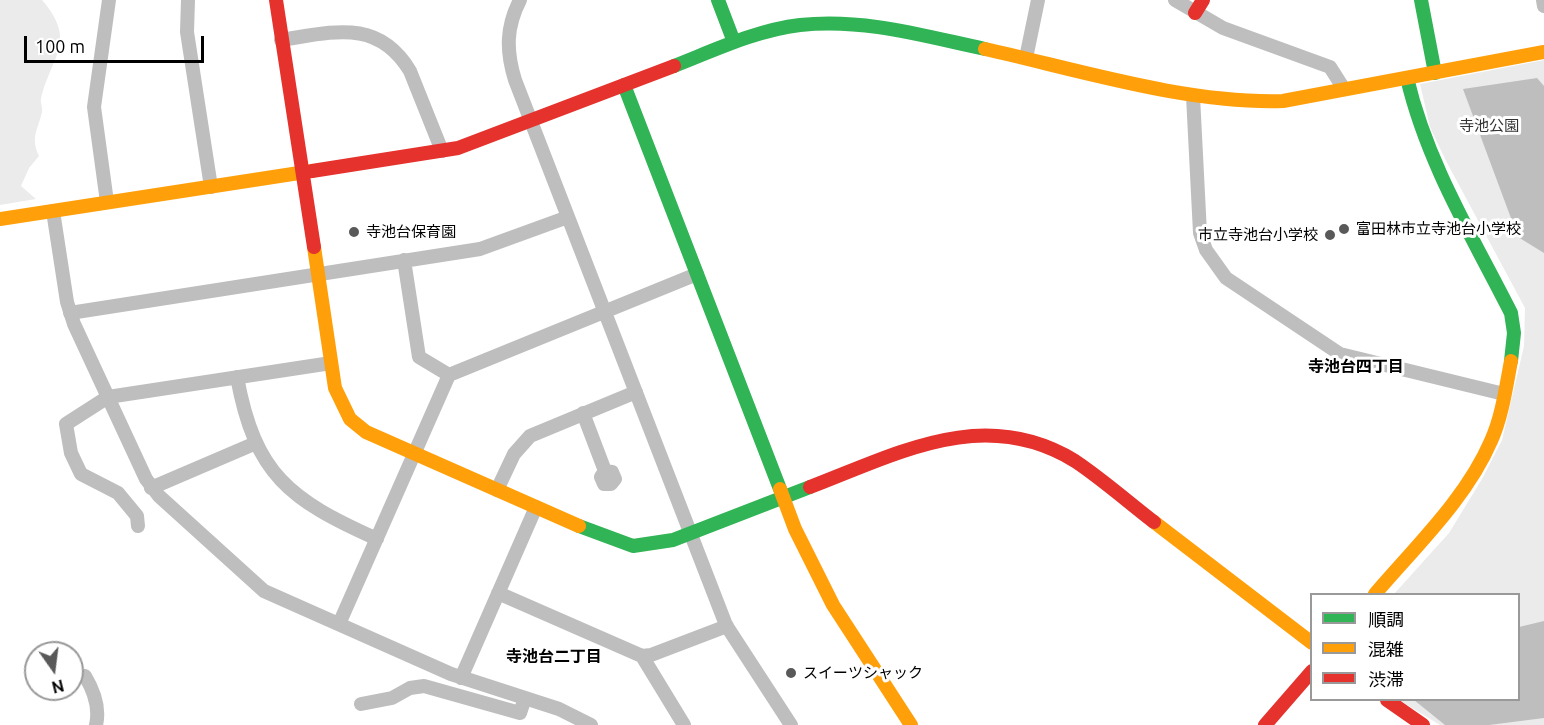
<!DOCTYPE html>
<html>
<head>
<meta charset="utf-8">
<style>
  body { margin:0 }
  #map { position:relative; width:1544px; height:725px; overflow:hidden; background:#fff; font-family:Ubuntu,"Noto Sans JP",sans-serif }
  canvas { display:block }
  .legend { position:absolute; left:1310px; top:593px; width:210px; height:108px; box-sizing:border-box; background:#fff; border:2px solid #999; margin:0; padding:8px 10px; list-style:none; font-size:18px; color:#000 }
  .legend li { display:flex; align-items:center; gap:12px; height:30px }
  .legend b { width:30px; border:2px solid #999 }
  .north { position:absolute; left:24px; top:641px; width:60px; height:60px; box-sizing:border-box; background:#fff; border:2px solid #999; border-radius:50%; rotate:166deg; font-size:16px; font-weight:700; line-height:24px; text-align:center; color:#000 }
  .north::after { content:''; display:block; margin:auto; width:21px; height:27px; background:#595959; clip-path:polygon(50% 0,100% 100%,50% 72%,0 100%) }
  .scale { position:absolute; left:24px; top:36px; width:180px; height:27px; box-sizing:border-box; border:3px solid #000; border-top:0; padding-left:8px; font-size:18px; line-height:21px; white-space:nowrap; color:#000; -webkit-text-stroke:4px #fff; paint-order:stroke }
</style>
</head>
<body>
<div id="map">
<canvas width="1544" height="725"></canvas>
<ul class="legend">
<li><b style="height:8px;background:#30b455"></b>順調</li>
<li><b style="height:8px;background:#ff9f0a"></b>混雑</li>
<li><b style="height:8px;background:#e5322d"></b>渋滞</li>
</ul>
<div class="north">N</div>
<div class="scale">100 m</div>
</div>
<script>
const c = document.querySelector('canvas').getContext('2d');
c.lineJoin = 'round';
function fill(path, color) { c.fillStyle = color; c.fill(path, 'evenodd'); }
function strokePath(path, color, width, dash) { c.strokeStyle = color; c.lineWidth = width; c.lineCap = dash ? 'butt' : 'round'; c.setLineDash(dash || []); c.stroke(path); }
function label(font, color, halo, rows, align = 'center') {
  c.font = font + ' Ubuntu,"Noto Sans JP",sans-serif'; c.lineWidth = 6; c.setLineDash([]); c.textBaseline = 'middle'; c.strokeStyle = halo; c.fillStyle = color; for (const [text, x, y, turn = 0] of rows) {
    c.save(); c.translate(x, y); c.rotate((+turn || 0) * Math.PI / 180); c.textAlign = isNaN(turn) ? turn : align; if (halo) c.strokeText(text, 0, 0); c.fillText(text, 0, 0); c.restore();
  }
}
const green = new Path2D(`
  M0,0H42C78,42 51,56 41,99C40,103 43,107 42,112C38,130 30,137 39,156L29,168L21,186L36,199L0,205Z
  M1544,60V725H1440L1399,700H1518V594H1394L1449,533L1482,479L1502,440L1524,346L1525,308L1445,159L1430,127L1420,84Z`);
const water = new Path2D(`
  M1537,78L1544,86V253L1518,237L1463,89Z
  M1544,621V718L1489,725H1445L1414,700H1518L1519,627Z`);
const street = new Path2D(`
  M188,0L187,32L211,187
  M520,0C506,27 506,51 515,80L726,625L791,725
  M1175,0L1223,28L1330,67L1344,89
  M1543,0L1544,6
  M281,40C333,32 378,18 410,71L442,151
  M1026,58L1038,0
  M1193,96L1200,233L1206,250L1226,278L1340,354L1504,394
  M107,202L94,107L109,0
  M53,211L67,302L74,324L146,479L159,496L264,591L451,674L559,709L591,725
  M404,260L419,357L449,375
  M70,313L480,249L568,217
  M237,377C255,475 290,500 377,539
  M583,413L605,471
  M605,471L612,472L615,479L611,484H604L601,477Z
  M151,488L256,443
  M497,490L514,454L530,436L636,392
  M138,526L137,516L118,493L81,474L71,453L66,424L108,397L331,363
  M498,593L642,656L651,655L727,626
  M339,624L449,375L697,274
  M642,656L684,725
  M85,676C94,691 100,708 96,725
  M461,678L536,507
  M361,704L392,698L410,688L424,686L520,713L525,698`);
const fast = new Path2D(`
  M718,0L734,42
  M1421,0L1435,73
  M674,66C715,50 757,30 800,25C864,18 924,36 985,49
  M1407,78C1427,163 1472,236 1511,313L1514,333L1511,361
  M624,85L780,489
  M579,526L633,546L673,540L810,487`);
const slow = new Path2D(`
  M985,49C1079,70 1187,104 1283,101L1544,52
  M0,219L312,171
  M314,247L335,388L350,419L366,432L579,526
  M780,489L795,529L833,605L911,725
  M1154,522L1312,643
  M1375,594C1415,547 1466,499 1491,441C1502,417 1506,387 1511,361`);
const jam = new Path2D(`
  M276,0L314,247
  M1195,13L1203,0
  M312,171L458,148L674,66
  M810,487C897,454 984,405 1075,461C1102,479 1128,502 1154,522
  M1387,700L1423,725
  M1265,725L1312,671`);
const markers = [
  [1344,229,6,"#595959"],
  [354,232,6,"#595959"],
  [1330,235,6,"#595959"],
  [791,673,6,"#595959"]
];
const parkNames = [
  ["寺池公園",1489,126]
];
const poiNames = [
  ["富田林市立寺池台小学校",1356,229],
  ["寺池台保育園",366,232],
  ["市立寺池台小学校",1318,235,"right"],
  ["スイーツシャック",803,673]
];
const neighbourhoodNames = [
  ["寺池台四丁目",1356,367],
  ["寺池台二丁目",554,657]
];
fill(green, '#ebebeb');
fill(water, '#bebebe');
strokePath(street, '#bebebe', 14);
strokePath(fast, '#30b455', 14);
strokePath(slow, '#ff9f0a', 14);
strokePath(jam, '#e5322d', 14);
for (const [x, y, r, color] of markers) { const dot = new Path2D(); dot.arc(x, y, r, 0, 2 * Math.PI); c.fillStyle = color; c.fill(dot); strokePath(dot, '#fff', 2); }
label('15px', '#323232', '#fff', parkNames);
label('15px', '#000', '#fff', poiNames, 'left');
label('bold 16px', '#000', '#fff', neighbourhoodNames);
</script>
</body>
</html>
